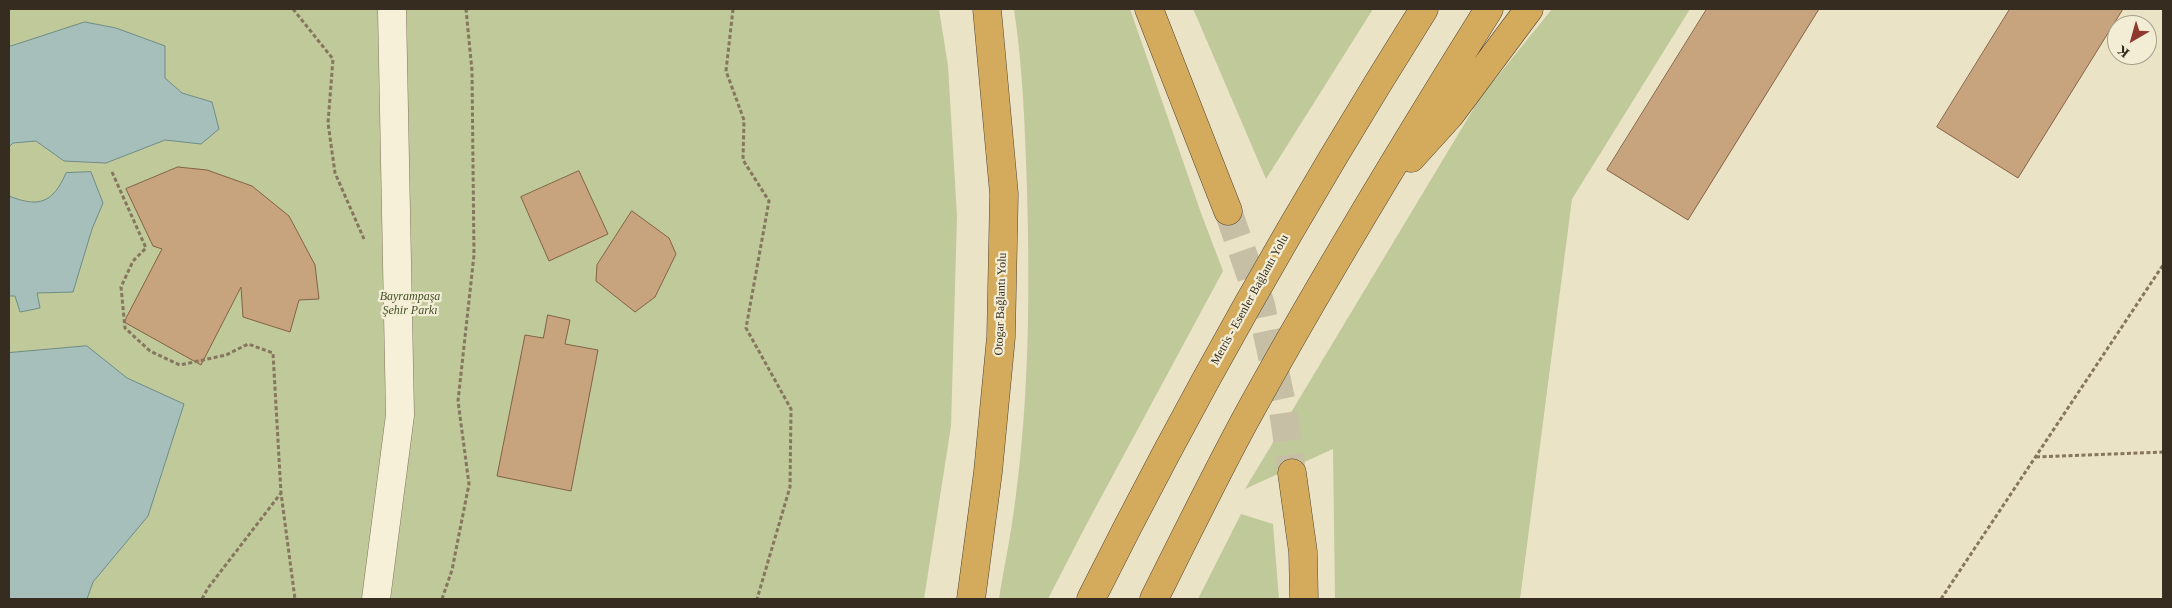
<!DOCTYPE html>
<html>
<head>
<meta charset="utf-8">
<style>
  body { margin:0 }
  #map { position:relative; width:2172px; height:608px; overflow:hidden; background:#ebe3c6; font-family:"Times New Roman",serif }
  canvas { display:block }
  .frame { position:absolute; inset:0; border:10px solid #362d20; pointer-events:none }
  .north { position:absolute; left:2107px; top:15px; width:50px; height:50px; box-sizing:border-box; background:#f3edd5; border:1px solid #a7a08d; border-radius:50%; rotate:218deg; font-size:14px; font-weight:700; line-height:20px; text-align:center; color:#362d20 }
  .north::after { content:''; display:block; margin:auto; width:18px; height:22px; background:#903931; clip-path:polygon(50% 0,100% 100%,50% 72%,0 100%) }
</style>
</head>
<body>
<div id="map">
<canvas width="2172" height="608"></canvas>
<div class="frame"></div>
<div class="north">K</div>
</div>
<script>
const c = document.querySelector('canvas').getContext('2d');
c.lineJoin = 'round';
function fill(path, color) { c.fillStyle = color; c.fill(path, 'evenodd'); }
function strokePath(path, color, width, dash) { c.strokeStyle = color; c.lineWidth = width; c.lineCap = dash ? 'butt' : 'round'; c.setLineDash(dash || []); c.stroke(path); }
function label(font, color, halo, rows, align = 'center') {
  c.font = font + ' "Times New Roman",serif'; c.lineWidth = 4.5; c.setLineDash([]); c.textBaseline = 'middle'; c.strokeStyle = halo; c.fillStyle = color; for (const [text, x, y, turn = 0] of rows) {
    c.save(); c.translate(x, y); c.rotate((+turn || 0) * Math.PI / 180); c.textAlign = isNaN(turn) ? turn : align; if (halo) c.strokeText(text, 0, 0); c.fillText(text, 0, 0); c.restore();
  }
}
const green = new Path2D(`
  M9,9H939L948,66L957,216L951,426L924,599H9Z
  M1014,9H1130L1201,213L1223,271L1084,529L1048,599H999C1004,567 1011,535 1015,502C1029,399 1030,294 1027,189C1025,129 1023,69 1014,9Z
  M1193,9H1373L1266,179L1198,20Z
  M1552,9H1690L1572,199L1520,599H1335L1333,449L1245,489L1480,98Z
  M1241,514L1273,524L1279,599H1198Z`);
const water = new Path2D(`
  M85,22L116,28L165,46V78L182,93L212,102L219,129L201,144L165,140L106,163L64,161L36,141L13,143L9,147V47Z
  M91,172L103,203L92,229L73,292L37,293L40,308L20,312L15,296H9V196C39,208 53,203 66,173Z
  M87,346L127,378L184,404L148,516L93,582L87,599H9V353Z`);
const building = new Path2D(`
  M1707,9H1819L1688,220L1607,170Z
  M2010,9H2123L2018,178L1937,127Z
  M178,167L207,170L252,186L289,216L315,265L319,299L299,300L290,332L243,317L241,287L201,365L124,322L162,249L153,246L126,189Z
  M579,171L608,234L549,261L521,197Z
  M632,211L669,238L676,254L655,297L635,312L596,281L597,265Z
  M548,315L570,320L565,344L598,350L571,491L497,476L525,335L543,338Z`);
const highwayTunnel = new Path2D(`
  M1228,211L1261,305L1282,404L1292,473`);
const path = new Path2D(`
  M293,9L333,59L328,123L335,173L364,239
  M733,9L726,71L744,120L743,160L769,201L746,328L791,409L790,487L757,599
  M112,172L146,248L133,261L121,287L125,328L150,351L180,365L226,355L248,344L273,353L281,493
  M2036,457L2163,452
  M202,599L208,588L281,493L295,599
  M442,599L452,570L469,484L458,401L474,255L472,71L466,9
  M1941,599L2163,265`);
const minor = new Path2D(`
  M376,599L400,415L392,9`);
const highway = new Path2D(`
  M1149,9L1228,211
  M1411,158L1450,115L1529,9
  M1292,473L1303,552L1304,599
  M971,599L988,472L1001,337L1004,194L987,9
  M1091,599C1192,397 1304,200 1424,9
  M1154,599C1183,541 1212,482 1243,424C1320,283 1404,145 1489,9`);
const parkNames = [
  ["Bayrampaşa",410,297],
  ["Şehir Parkı",410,311]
];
const streetNames = [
  ["Metris - Esenler Bağlantı Yolu",1250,300,-61],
  ["Otogar Bağlantı Yolu",1001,304,-88]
];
fill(green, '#bfc99a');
fill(water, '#a7bfba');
strokePath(water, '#6e8d88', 1);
fill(building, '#c7a37e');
strokePath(building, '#836344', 1);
strokePath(highwayTunnel, '#c7bfa5', 28, [28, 14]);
strokePath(minor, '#85765d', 29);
strokePath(highway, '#534431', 29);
strokePath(path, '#85765d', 3, [4, 2.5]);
strokePath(minor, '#f6f0d8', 28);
strokePath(highway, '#d4ab5d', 28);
label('italic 12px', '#435128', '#f3edd5', parkNames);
label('12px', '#362d20', '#f3edd5', streetNames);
</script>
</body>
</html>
